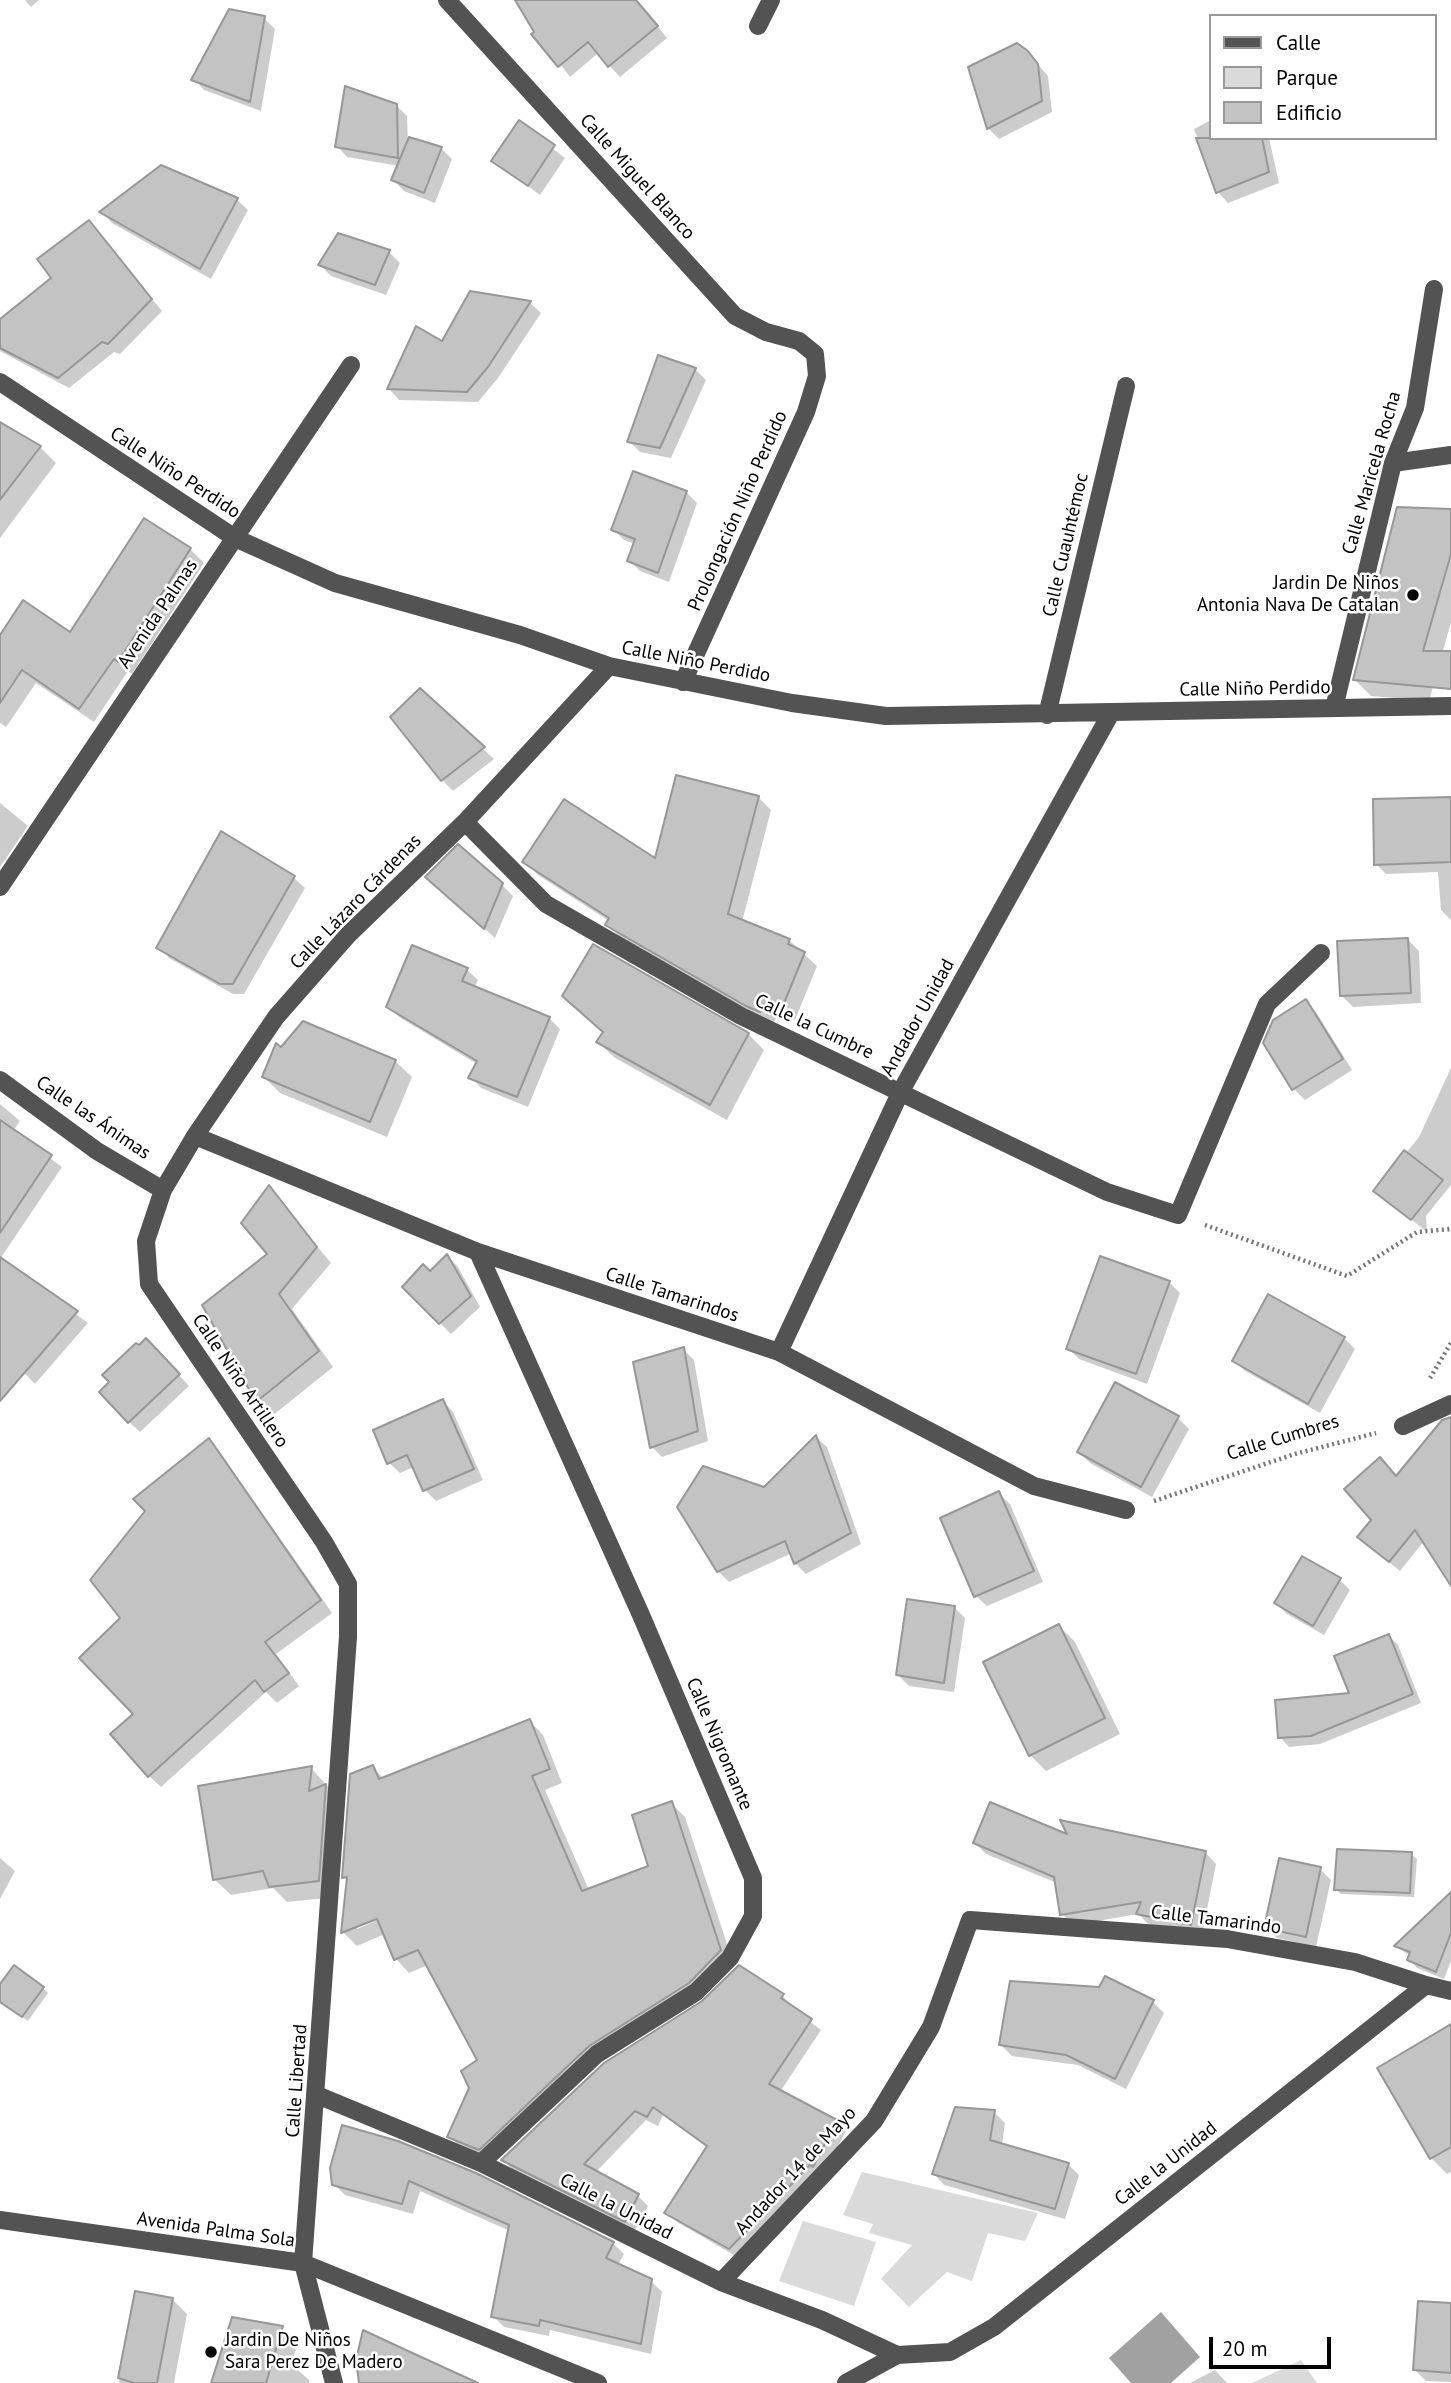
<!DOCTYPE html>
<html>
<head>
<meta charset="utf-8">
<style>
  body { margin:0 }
  #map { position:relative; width:1451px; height:2383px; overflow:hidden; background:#fff; font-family:"PT Sans",sans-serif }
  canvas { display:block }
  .legend { position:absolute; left:1209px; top:14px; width:228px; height:126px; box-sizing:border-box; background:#fff; border:2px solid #999; margin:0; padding:9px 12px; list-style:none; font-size:21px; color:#000 }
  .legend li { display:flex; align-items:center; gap:14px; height:35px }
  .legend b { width:35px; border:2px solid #999 }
  .scale { position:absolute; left:1209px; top:2337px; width:122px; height:32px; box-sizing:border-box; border:4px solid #000; border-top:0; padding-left:9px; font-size:21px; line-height:24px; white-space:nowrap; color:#000; -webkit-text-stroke:5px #fff; paint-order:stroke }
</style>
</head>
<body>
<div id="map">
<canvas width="1451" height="2383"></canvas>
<ul class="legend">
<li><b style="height:9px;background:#535353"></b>Calle</li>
<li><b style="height:19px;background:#dadada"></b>Parque</li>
<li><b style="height:19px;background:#c3c3c3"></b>Edificio</li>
</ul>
<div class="scale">20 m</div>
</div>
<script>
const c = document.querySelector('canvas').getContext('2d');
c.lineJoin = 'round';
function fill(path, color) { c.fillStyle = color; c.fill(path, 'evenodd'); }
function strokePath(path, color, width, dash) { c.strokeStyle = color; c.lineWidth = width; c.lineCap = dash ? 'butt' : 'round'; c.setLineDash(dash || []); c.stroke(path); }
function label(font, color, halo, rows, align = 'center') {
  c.font = font + ' "PT Sans",sans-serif'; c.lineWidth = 5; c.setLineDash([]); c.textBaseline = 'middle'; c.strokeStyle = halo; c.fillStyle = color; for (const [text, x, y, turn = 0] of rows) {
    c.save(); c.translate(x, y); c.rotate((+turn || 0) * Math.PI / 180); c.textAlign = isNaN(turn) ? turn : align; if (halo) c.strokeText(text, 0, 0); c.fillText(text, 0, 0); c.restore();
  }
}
const green = new Path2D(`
  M862,2172L1038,2213L1025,2241L988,2233L972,2281L947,2272L909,2307L881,2279L912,2245L869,2233L873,2224L843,2215Z
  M803,2221L876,2242L854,2306L779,2281Z
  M1301,2360L1317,2383H1252Z`);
const water = new Path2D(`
  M1161,2312L1200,2357L1171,2383H1131L1109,2358Z`);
const shadow = new Path2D(`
  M25,0H39L31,7Z
  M518,0H636L667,38L620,77L598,53L570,77L536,32Z
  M264,18L275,29L261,111L204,90L194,79Z
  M1027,52L1048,76L1052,112L999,139L988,128Z
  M396,105L407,116L408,146L441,148L452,159L435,203L404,191L393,180L399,166L347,157L337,146Z
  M1211,120V138H1269L1279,183L1228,203L1218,192L1194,129Z
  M519,123L565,158L540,195L494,161Z
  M237,200L248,210L211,279L112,223L102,212Z
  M89,222L162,311L120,354L114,352L69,388L0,351V321L54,278Z
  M389,252L400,263L386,295L331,276L320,265Z
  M471,293L530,303L541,313L498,378L478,402L399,400L389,389L443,343Z
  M659,357L695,369L706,380L671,458L640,452L629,441Z
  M0,424L40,447L56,463L0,538Z
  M686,492L697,503L669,582L640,571L629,560L635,544L624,540L613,529Z
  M1451,511V622L1429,701L1371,696L1355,680Z
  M144,521L190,549L204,563L132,674L128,671L94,722L36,683L6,727L0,723V638L71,634Z
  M420,691L494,759L453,791L442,780Z
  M758,797L771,810L742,922L789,940L817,966L795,1020L779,1013L773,1024L620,937L607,924L609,921L538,875L525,862L656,861Z
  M1451,798V920L1441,910L1438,872L1386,874L1376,864Z
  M0,803L28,826L0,867Z
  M222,834L294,878L305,888L244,994H233L169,958L159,947Z
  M502,885L513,896L495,938L438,888Z
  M1408,940L1419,951L1421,1003L1353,1007L1342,996Z
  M467,970L478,980L474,988L549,1018L560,1029L528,1107L481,1088L471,1077L477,1064L399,1017L388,1006Z
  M564,996L748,1034L764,1050L727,1120L615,1058L598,1042L604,1033Z
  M1305,1001L1316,1012L1352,1070L1305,1100L1294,1089L1265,1043Z
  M281,1049L395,1061L412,1077L387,1137L280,1093L264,1077Z
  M1451,1068V1185L1426,1216L1427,1232L1375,1191L1419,1137Z
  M0,1104L20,1121L13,1131L62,1167L0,1259Z
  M269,1188L331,1263L292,1309L333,1367L272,1416L258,1401L204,1306L270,1254Z
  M447,1256L458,1267L480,1307L451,1334L404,1287L430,1274Z
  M0,1259L88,1323L35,1384L0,1348Z
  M1169,1282L1180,1293L1147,1384L1079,1359L1068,1348Z
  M1269,1296L1344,1338L1355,1349L1320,1413L1245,1371L1234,1360Z
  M683,1349L694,1360L708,1441L662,1457L652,1447Z
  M157,1351L189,1386L140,1432L129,1422Z
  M443,1401L453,1412L483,1480L436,1501L425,1490L414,1467L400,1473L389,1463Z
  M1178,1418L1189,1429L1152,1497L1090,1463L1079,1452Z
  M816,1437L827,1447L861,1544L806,1574L795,1563L792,1553L729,1582L718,1571L765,1489Z
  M208,1441L220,1452L332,1613L276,1654L299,1686L277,1703L266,1692L161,1787L149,1776L135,1714L122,1618Z
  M1451,1456V1582L1424,1541L1400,1571L1370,1547L1373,1520L1397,1477Z
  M999,1494L1010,1504L1043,1582L987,1606L976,1596Z
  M1340,1580L1350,1590L1324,1635L1287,1614L1276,1603Z
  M954,1607L965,1618L954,1692L909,1686L898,1675Z
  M1059,1626L1075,1642L1120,1734L1046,1771L1030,1755Z
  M1389,1636L1398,1645L1421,1703L1320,1744L1289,1747L1280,1737L1351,1694Z
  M530,1721L543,1735L562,1783L545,1790L589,1890L651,1867L671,1803L685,1817L734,1965L603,2059L493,2162L463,2150L449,2136L479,2061L428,1965L409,1973L396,1959L385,1934L357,1946L343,1932L349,1882L344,1877L372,1767L384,1779ZM384,1914L385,1917L357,1929V1925Z
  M311,1768L342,1802L335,1897L287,1902L273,1888L231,1895L214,1879Z
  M1070,1837L1206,1853L1216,1864L1202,1935L1148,1924L1139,1914L1073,1925L1062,1914L1057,1883L986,1854L975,1843Z
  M1411,1854L1417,1859L1414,1897L1341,1894L1336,1889Z
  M0,1858L15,1871L0,1899Z
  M1320,1869L1331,1880L1316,1947L1277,1938L1266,1928Z
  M1451,1895V1961L1444,1979L1417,1968L1409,1959L1410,1956L1396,1946Z
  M1106,1978L1153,2002L1164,2013L1126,2089L1078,2065L1012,2056L1001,2045L1100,1989Z
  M0,1987L43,1988L48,1993L28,2021L0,2002Z
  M783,1996L791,2007L821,2030L780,2092L836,2121L846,2131L823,2175L739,2258L677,2222L667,2212L708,2148L663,2115L658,2126L646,2120L595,2173L638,2196L648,2206L635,2230L513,2170L503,2160Z
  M1451,2041V2172L1447,2174L1431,2158Z
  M994,2112L1005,2123L1002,2145L1068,2164L1079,2175L1065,2219L944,2185L934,2174Z
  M343,2128L613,2243L624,2254L618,2265L651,2281L662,2292L651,2354L550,2330L549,2336L504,2327L493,2316L510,2231L420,2191L413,2214L345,2195L334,2184Z
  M136,2293L173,2300L187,2314L174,2383H119Z
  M1451,2305V2382L1426,2381L1415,2370Z
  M282,2328L298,2343L291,2364L309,2380V2383H213Z
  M1215,2370L1227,2383H1190Z`);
const building = new Path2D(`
  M515,0H636L658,26L608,67L588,42L558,67L531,34L534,32Z
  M229,9L265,16L250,102L191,80Z
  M1017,43L1028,51L1038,64L1042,101L987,129L968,67Z
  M345,86L397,104L398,158L335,147Z
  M519,120L555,145L528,186L491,161Z
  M409,137L442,147L424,193L391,180Z
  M1196,138H1262L1269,172L1216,193Z
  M161,165L238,198L200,269L99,212Z
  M89,220L152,299L108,344L102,342L58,378L0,348V319L51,278L37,259Z
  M338,233L390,250L375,285L318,265Z
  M470,291L531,301L488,367L467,392L387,389L416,326L442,341Z
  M658,355L696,368L660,448L627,442Z
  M0,422L41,446L0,500Z
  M633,471L687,491L658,573L627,561L635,539L611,530Z
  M1397,507L1451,509V554L1423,651H1451V689L1353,680Z
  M144,518L191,548L118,662L114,659L79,709L22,670L0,703V635L23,600L70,632Z
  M420,688L485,747L441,781L390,717Z
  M676,775L759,796L728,914L790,939L788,944L805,952L782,1008L766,1002L760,1012L746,1006L605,925L609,918L522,862L564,799L655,858Z
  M1451,797V862L1374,865L1373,799Z
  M221,831L295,876L233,984H220L156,948Z
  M458,844L503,883L484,929L425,877Z
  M1408,938L1411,993L1340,996L1337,941Z
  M593,944L749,1033L710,1105L596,1042L603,1032L562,996Z
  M412,945L468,968L462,981L550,1017L517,1097L468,1078L477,1061L386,1007Z
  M1306,999L1343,1059L1292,1090L1263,1043L1273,1020Z
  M303,1021L396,1060L370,1122L262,1077L276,1043L281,1047Z
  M0,1120L52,1155L0,1233Z
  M1404,1150L1443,1180L1411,1220L1373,1191Z
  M269,1185L317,1247L279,1294L319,1351L256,1402L202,1305L267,1254L241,1223Z
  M447,1254L471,1296L439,1324L402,1287L423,1264L430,1271Z
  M1100,1256L1170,1281L1136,1374L1066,1349Z
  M0,1257L78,1311L0,1401Z
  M1268,1294L1345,1337L1308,1404L1232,1361Z
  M146,1338L180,1374L128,1423L99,1392L109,1382L102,1375L136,1343L139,1345Z
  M684,1347L698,1431L650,1448L633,1362Z
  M1115,1382L1179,1416L1141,1487L1077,1452Z
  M443,1399L474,1469L423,1491L407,1455L387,1464L373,1430Z
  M1451,1417V1586L1415,1530L1389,1562L1357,1537L1371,1520L1344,1489L1380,1457L1396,1476L1442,1420Z
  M816,1435L851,1533L794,1564L785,1541L717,1572L677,1507L703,1466L764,1487Z
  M209,1438L321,1600L265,1642L289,1673L264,1692L255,1680L148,1777L110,1734L133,1714L79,1658L120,1618L90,1580L145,1511L133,1499Z
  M999,1491L1034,1571L974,1597L940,1518Z
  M1302,1556L1341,1578L1313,1626L1274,1603Z
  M907,1599L955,1606L944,1683L896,1675Z
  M1059,1624L1105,1718L1029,1756L983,1662Z
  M1389,1634L1413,1694L1311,1736L1278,1738L1275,1700L1349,1693L1334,1656Z
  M530,1719L550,1769L532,1776L582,1891L648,1866L632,1815L672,1801L721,1950L689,1983L589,2046L479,2150L447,2137L469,2088L461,2071L477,2060L418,1950L394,1960L377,1919L341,1933L347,1877L342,1878L350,1774L373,1765L379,1779Z
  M312,1766L309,1791L326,1784L319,1881L269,1887L263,1871L213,1880L198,1786Z
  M990,1802L1067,1834L1060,1820L1206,1851L1191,1925L1136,1914L1141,1902L1060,1915L1054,1877L973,1843Z
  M1337,1849L1412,1852L1410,1893L1334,1890Z
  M1279,1858L1321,1867L1306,1937L1264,1928Z
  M1451,1892V1933L1436,1972L1407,1960L1410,1952L1394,1946Z
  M14,1965L44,1987L22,2017L0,2002V1984Z
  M739,1965L784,1994L781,1998L812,2019L769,2084L837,2120L813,2167L810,2165L729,2249L664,2213L707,2146L653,2107L647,2117L635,2111L584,2164L639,2194L625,2222L501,2160L604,2063L702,2001Z
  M1105,1976L1154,2000L1115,2079L1066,2055L999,2045L1010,1981L1099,1987Z
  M1451,2024V2147L1430,2159L1377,2068Z
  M955,2107L995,2110L990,2140L1069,2163L1055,2209L932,2174Z
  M342,2125L398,2141L476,2173L614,2242L606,2258L652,2279L641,2344L540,2320L539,2326L491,2317L509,2225L409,2181L402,2204L332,2185L330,2168Z
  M135,2291L173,2298L157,2383H134L118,2378Z
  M1418,2301L1451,2303V2373L1413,2370Z
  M232,2317L283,2326L266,2383H211Z
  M363,2330L408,2351L478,2383H359L356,2360Z`);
const path = new Path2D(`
  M1205,1225L1347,1276L1417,1232L1451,1229
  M1430,1378L1451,1343
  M1154,1501L1295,1454L1376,1433`);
const minor = new Path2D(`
  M447,0L735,316L766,332L799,341L815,354L817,376L806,412L683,682
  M758,26L771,0
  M0,382L235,538L335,583L520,635L609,666L792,703L886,716L1451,706
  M1393,463L1451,455
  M1334,708L1393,463L1415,408L1434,289
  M1047,715L1126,386
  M465,822L546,904L741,1016L1107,1192L1178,1215L1267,1004L1321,953
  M0,887L351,365
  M0,1080L97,1151L163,1190
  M195,1136L478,1252L779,1352L1034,1486L1126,1510
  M478,1252L641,1615L753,1878V1916L730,1958L696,1992L597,2054L481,2163
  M779,1352L901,1091L1111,713
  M1403,1426L1451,1404
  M317,2095L481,2163L721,2282L822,2320L897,2355
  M0,2220L303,2263L598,2383
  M721,2282L874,2121L931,2027L970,1920L1227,1939L1355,1962L1426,1985
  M334,2383L303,2263L348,1637V1584L324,1542L149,1284L146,1241L163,1190L195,1136L276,1017L348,935L465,822L609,666
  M846,2383L897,2355L950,2352L994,2327L1426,1985L1451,1991`);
const markers = [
  [1413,595,7,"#000"],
  [211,2352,7,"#000"]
];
const streetNames = [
  ["Calle Miguel Blanco",637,177,48],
  ["Calle Niño Perdido",175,473,33],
  ["Calle Maricela Rocha",1372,473,-74],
  ["Prolongación Niño Perdido",738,511,-66],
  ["Calle Cuauhtémoc",1066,545,-77],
  ["Avenida Palmas",158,614,-56],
  ["Calle Niño Perdido",696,662,11],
  ["Calle Niño Perdido",1255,689,-1],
  ["Calle Lázaro Cárdenas",356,902,-46],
  ["Andador Unidad",918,1018,-61],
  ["Calle la Cumbre",814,1027,25],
  ["Calle las Ánimas",93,1118,34],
  ["Calle Tamarindos",672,1295,18],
  ["Calle Niño Artillero",240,1381,56],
  ["Calle Cumbres",1283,1438,-17],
  ["Calle Nigromante",719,1744,67],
  ["Calle Tamarindo",1216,1920,7],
  ["Calle Libertad",297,2081,-86],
  ["Calle la Unidad",1166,2164,-38],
  ["Andador 14 de Mayo",796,2171,-47],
  ["Calle la Unidad",616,2207,27],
  ["Avenida Palma Sola",216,2230,8]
];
const poiNames = [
  ["Jardin De Niños",1399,584],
  ["Antonia Nava De Catalan",1399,606],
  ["Jardin De Niños",225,2341,"left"],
  ["Sara Perez De Madero",225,2363,"left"]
];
fill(green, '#dadada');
fill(water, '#a1a1a1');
fill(shadow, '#0003');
fill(building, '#c3c3c3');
strokePath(building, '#979797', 2);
strokePath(path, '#757575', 4.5, [2, 3.5]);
strokePath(minor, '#535353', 18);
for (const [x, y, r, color] of markers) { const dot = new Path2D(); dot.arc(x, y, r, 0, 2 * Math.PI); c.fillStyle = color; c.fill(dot); strokePath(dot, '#fff', 2.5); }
label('19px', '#000', '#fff', streetNames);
label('19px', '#000', '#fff', poiNames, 'right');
</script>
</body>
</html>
